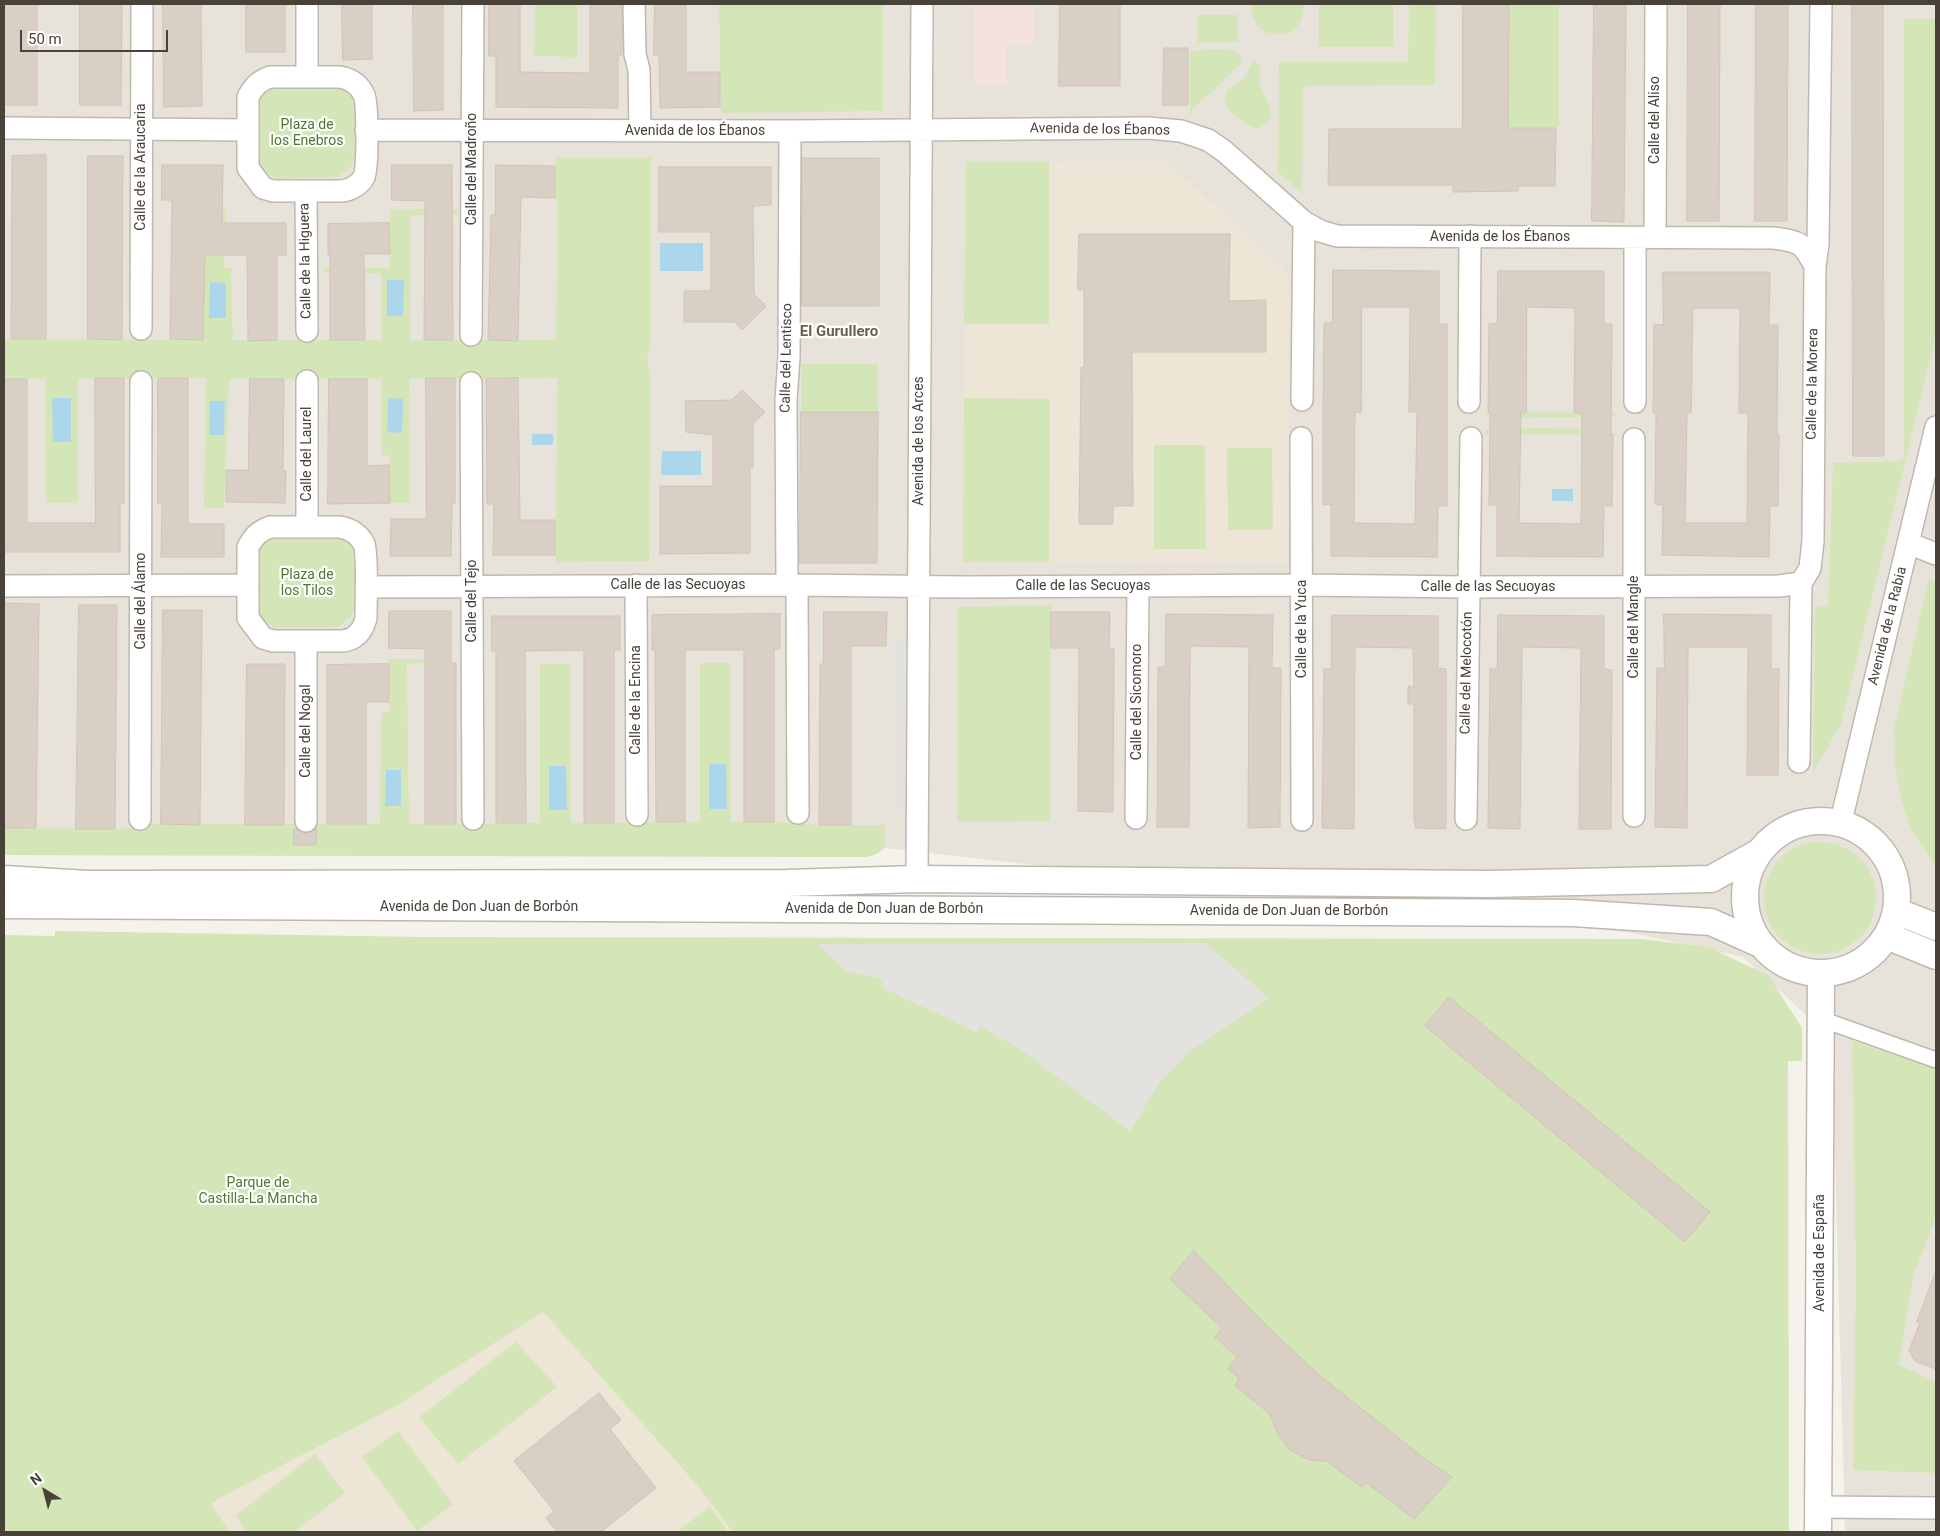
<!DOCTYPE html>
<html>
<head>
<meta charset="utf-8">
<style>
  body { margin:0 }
  #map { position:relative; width:1940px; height:1536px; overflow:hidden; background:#f5f1eb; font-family:Roboto,sans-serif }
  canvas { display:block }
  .frame { position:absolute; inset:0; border:5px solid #484239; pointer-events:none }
  .north { position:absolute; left:20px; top:1466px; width:50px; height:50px; -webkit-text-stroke:4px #fff; paint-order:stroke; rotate:323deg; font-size:14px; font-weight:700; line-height:20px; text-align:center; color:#484239 }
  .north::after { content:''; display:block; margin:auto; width:18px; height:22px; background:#484239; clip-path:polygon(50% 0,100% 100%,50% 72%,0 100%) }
  .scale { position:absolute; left:20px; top:30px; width:148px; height:22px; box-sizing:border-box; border:2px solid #484239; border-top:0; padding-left:6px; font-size:15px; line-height:18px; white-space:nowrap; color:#484239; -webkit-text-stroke:4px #fff; paint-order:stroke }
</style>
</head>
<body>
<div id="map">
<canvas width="1940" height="1536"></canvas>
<div class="frame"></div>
<div class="north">N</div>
<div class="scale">50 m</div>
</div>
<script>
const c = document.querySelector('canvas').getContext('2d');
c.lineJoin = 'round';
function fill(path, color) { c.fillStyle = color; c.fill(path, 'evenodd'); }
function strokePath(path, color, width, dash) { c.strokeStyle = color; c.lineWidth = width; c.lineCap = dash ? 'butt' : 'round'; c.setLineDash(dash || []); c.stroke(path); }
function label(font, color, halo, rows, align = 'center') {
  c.font = font + ' Roboto,sans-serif'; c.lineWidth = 4.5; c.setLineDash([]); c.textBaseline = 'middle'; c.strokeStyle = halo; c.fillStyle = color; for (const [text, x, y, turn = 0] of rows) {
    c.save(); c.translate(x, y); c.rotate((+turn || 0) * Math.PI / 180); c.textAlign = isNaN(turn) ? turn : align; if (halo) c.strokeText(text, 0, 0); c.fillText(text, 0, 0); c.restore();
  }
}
const residential = new Path2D(`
  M4,4H1936V1532H1845L1832,1039L1743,957L1632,933L885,848L877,854L867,857L4,855Z`);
const education = new Path2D(`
  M1166,161L1283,268L1289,279L1288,564L1049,562L1050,399L964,398V324H1049V162Z
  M543,1312L696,1484L733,1532H230L211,1505L229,1493L393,1408Z`);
const medical = new Path2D(`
  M974,4H1034V44H1006V85H974Z`);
const green = new Path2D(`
  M535,4H577V57L534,56Z
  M719,4H883V111L721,113Z
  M1250,4H1304C1305,21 1294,37 1276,34C1271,34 1266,33 1261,29C1254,23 1252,13 1250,4Z
  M1319,4H1393V47H1319Z
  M1409,4H1436L1435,85L1303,86L1302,193L1278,172L1279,62H1408Z
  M1509,4H1559V126L1556,128H1508Z
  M1198,15H1238V42L1198,43Z
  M1904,19H1936V335L1841,724L1813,773L1815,608L1828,605L1833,463L1902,461L1904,456Z
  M1199,50C1211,50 1245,44 1241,64L1193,109L1190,115V52Z
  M1256,61C1264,70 1258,74 1260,84C1263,95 1271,103 1271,115L1268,121L1258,129C1246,126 1217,107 1227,91C1230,85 1238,84 1243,79C1247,75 1249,67 1252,62Z
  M338,87L348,92L356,104L355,157L350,168L339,177L276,179L264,171L259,164L258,102L264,94L274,88Z
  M556,158H651V340L647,358L651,380L649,561L556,562L557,378L409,379L410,503H390L389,455H381L382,379H229L224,508H204L206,378L78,379V503H46V379H4V339L203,340L206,210H225L224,268H231L233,340H382L381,273H323V268H390V210L458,209V215H410V340H556L558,216V202L555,201V198Z
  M966,162H1049V324H964Z
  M801,364H878V412H801Z
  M964,398L1050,399L1049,562H963Z
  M1483,412L1618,413L1613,416L1523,418C1510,414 1495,419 1483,412Z
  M1530,428L1597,429L1620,435L1484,434L1487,429Z
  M1154,445H1205L1206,549H1154Z
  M1227,448H1272L1273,530H1228Z
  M338,537L348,542L356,554L355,607L350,618L339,627L275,628L264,621L259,614L258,551L264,544L274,538Z
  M1929,578L1936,581V868L1912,831L1902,802L1895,765L1894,729Z
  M1051,605L1050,821L957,822V607Z
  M389,659H430V663L407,664L409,824L540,823V664H570L571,823L700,822V663H730L731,822H783L819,825H885V848L877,854L867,857L4,855V828L121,829L155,824H380L381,713L389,712Z
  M1764 898a56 56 0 1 1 112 0a56 56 0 1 1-112 0Z
  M55,931L421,937L1642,939L1708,947L1768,975L1802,1028V1061H1788L1789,1532H733L696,1484L543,1312L393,1408L229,1493L211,1504L230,1532H4V935L55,936Z
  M1852,1041L1936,1069V1217L1913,1277L1899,1365L1936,1382V1473L1853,1470L1856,1277Z
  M516,1342L557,1387L458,1464L419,1417Z
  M398,1431L453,1504L417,1531L362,1457Z
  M315,1454L345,1493L294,1532H247L235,1516Z
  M710,1507L728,1532H676Z`);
const parking = new Path2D(`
  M891,640H906L905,807L891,808Z
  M1205,943L1269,998L1190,1051L1160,1082L1130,1131L1021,1050L981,1026L976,1032L881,987L884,979L847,972L817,944Z
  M1931,1523L1929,1532H1849L1850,1524Z`);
const water = new Path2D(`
  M660,243H703V271H660Z
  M387,280H404L403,316H387Z
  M210,282L226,283V318H209Z
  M52,398H71V442H53Z
  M388,398L403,399L402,433L387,432Z
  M210,401H225L224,435H209Z
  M532,434H553V445H532Z
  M662,451H701V475H661Z
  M1552,489H1573V501H1552Z
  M709,764H726L727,809H709Z
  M549,766H566L567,810H549Z
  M386,770H401V806H385Z`);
const building = new Path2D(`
  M4,4H37V105H4Z
  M80,4H122L121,105H80Z
  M163,4H201L202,106L164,107Z
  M246,4H285V52H246Z
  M342,4H372V59L343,60Z
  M413,4H443V110L414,111Z
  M489,4H520V72L590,73V4H622V55H618V108L496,107V56H489Z
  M655,4H686V72H720V107L660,108L659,55H654Z
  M1060,4H1120V86H1059Z
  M1463,4H1509L1508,128H1556L1555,186H1518V191L1453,192V185H1328L1329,129H1462Z
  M1594,4H1626L1624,222L1592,221Z
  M1688,4H1720L1719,221H1687Z
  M1756,4H1788L1787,221H1755Z
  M1852,4H1883L1884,456H1853Z
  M1164,48H1188V105H1163Z
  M46,155V339H11L12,156Z
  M88,156H123L122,340L88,339Z
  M802,158H879V306H802Z
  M162,165H223L222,223H286V255H277V340L248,341L247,255H205L203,340L170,339L172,200H162Z
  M392,165H452L453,340H424L425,201L392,200Z
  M496,165L555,166V198L521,197L518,341L488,340L491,215H495Z
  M659,167H771V205L753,206L754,294L766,306L742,330L735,322H684V291H711V232H659Z
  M389,223L390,254H364L365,340H330V254L328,255V224Z
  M1079,234H1230L1229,301L1266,300V352H1132L1133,506H1113V524H1079L1081,367H1084V290H1078Z
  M1333,270L1439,271V324H1447V506H1438L1437,557L1331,556V504L1323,505V411L1324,323H1332ZM1362,307H1410L1409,412H1417L1415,524L1354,523L1355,412H1361Z
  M1498,271H1604V324H1612L1611,435H1613L1612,506H1604L1603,557L1497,556V505H1489L1490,412H1488L1489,324L1497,323ZM1527,307L1575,308L1574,413H1582L1581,524L1519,523L1521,412H1526Z
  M1663,272H1770L1769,325H1778L1777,435H1779L1778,506H1770L1769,557L1662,555L1663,505L1655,504L1656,413H1653L1654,324L1663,325ZM1693,308H1740L1739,413H1748L1747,523H1685L1687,413H1691Z
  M95,378H124V503H120V552H4V379H27V523H95Z
  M158,378H188V524H224V557H161L162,503H158Z
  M426,378H455V503H452L451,556H390L391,519H426Z
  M518,378L520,520H555V555H493L494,504H487L486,379Z
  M250,379H284L283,471H286L285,503L226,502V470H248Z
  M329,379H367V466L389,465L390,503L328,504Z
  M742,390L765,412L753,424V467L750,468V553L660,554V486H713V435L686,432L685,401L732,400Z
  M801,412H878L877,563H800Z
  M4,603L39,604L36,828H4Z
  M79,605H117L115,829H76Z
  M163,610H202L200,825L161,824Z
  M389,611H451V663H456V824H425V649L389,648Z
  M824,612H887L886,646H851V825H819L820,664H823Z
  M1051,612H1110L1109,648H1114L1113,812L1078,811L1079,648H1051Z
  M780,614V649H774V822H744V650H685V822H656L655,650H652V615Z
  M1166,614L1273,615L1272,668H1281L1280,827L1248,828L1249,647L1190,646L1189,827H1157L1158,667H1165Z
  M1664,614L1771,615V669H1779L1778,775H1747L1748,647H1688L1687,828L1655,827L1657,668H1664Z
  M1332,615L1438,616V668L1446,669V829L1415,828L1416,822H1414V704H1408V686L1414,687L1413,648L1355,647L1354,829L1322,828L1324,669H1331Z
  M1498,615L1604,616V669L1612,670L1611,829H1579L1581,648L1522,647L1520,829L1488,828L1490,669H1497Z
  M492,616H620V650H614V823H584V650L525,651L526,823H496V651H492Z
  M247,664H285L284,825H245Z
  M389,664V702H366V824H327V665Z
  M294,829L306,833L317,829L316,845H294Z
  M1449,997L1710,1212L1685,1242L1425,1026Z
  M1194,1251L1267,1326L1319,1375L1424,1458L1452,1477L1414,1519L1367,1483L1362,1487L1326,1461L1309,1460L1289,1449L1277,1432L1269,1413L1235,1386L1239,1378L1228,1369L1237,1357L1215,1337L1222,1328L1170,1279Z
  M1935,1274H1936V1369L1915,1361L1909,1350L1920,1323L1917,1322Z
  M599,1393L621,1420L610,1429L656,1488L601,1532H557L546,1518L554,1511L514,1461Z`);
const pedestrian = new Path2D(`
  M1821,1019L1936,1060`);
const minor = new Path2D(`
  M307,4V77
  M634,4L635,54L639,70L640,131
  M270,77H340C351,79 359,84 364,95C368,103 368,169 364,177C360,185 350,190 342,191H273L263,188L248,168V97C254,86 259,81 270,77Z
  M4,128L248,130
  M366,130L790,131L1148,128L1181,131L1208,140L1224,151L1304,222L1320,231L1337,236L1774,238C1801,242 1802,242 1815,266
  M306,191L307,331
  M1655,237L1656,4
  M1635,238V402
  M141,329L142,4
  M471,335L473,4
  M307,381V527
  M471,383L473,819
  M1302,400L1304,222
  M1469,402L1470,236
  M1301,438L1302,820
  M270,527H340C351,529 359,534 364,544C368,554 366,604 366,618C363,631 355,640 342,641H273L263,638L248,618V547C254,536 259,531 270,527Z
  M1908,543L1936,554
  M636,585L637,815
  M787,585L786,400L789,357L790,131
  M797,585L798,813
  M4,586L248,585
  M366,587L797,585L967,587L1302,585L1469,587L1779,586L1801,583
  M306,641V821
  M1799,762L1801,583L1810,568L1813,541L1815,266L1818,244L1821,4
  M1634,816V439
  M1136,818L1138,586
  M140,819L141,382
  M1466,819L1471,438
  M1840,825L1936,427
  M917,879L922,4
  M1818,1507L1936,1508`);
const tertiary = new Path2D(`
  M1745 897a76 76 0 1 1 152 0a76 76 0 1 1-152 0Z
  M4,879L88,884L787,883L917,879L1488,884L1711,879L1758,853
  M4,905L1573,913L1711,922L1760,944
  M1896,911L1936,927
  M1887,936L1936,956
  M1818,1532L1821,973`);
const streetNames = [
  ["Calle del Aliso",1655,120,-90],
  ["Avenida de los Ébanos",1100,130,1],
  ["Avenida de los Ébanos",695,131],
  ["Calle de la Araucaria",141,167,-90],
  ["Calle del Madroño",472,169,-90],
  ["Avenida de los Ébanos",1500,237],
  ["Calle de la Higuera",306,261,-91],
  ["Calle del Lentisco",787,358,-89],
  ["Calle de la Morera",1813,384,-89],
  ["Avenida de los Arces",919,441,-90],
  ["Calle del Laurel",307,454,-90],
  ["Calle de las Secuoyas",678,585],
  ["Calle de las Secuoyas",1083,586],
  ["Calle de las Secuoyas",1488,587],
  ["Calle del Álamo",141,601,-90],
  ["Calle del Tejo",472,601,-90],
  ["Avenida de la Rabia",1888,626,-76],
  ["Calle del Mangle",1634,627,-90],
  ["Calle de la Yuca",1302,629,-90],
  ["Calle del Melocotón",1467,673,-89],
  ["Calle de la Encina",636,700,-90],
  ["Calle del Sicomoro",1137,702,-90],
  ["Calle del Nogal",306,731,-90],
  ["Avenida de Don Juan de Borbón",479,907],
  ["Avenida de Don Juan de Borbón",884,909],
  ["Avenida de Don Juan de Borbón",1289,911],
  ["Avenida de España",1820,1253,-90]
];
const parkNames = [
  ["Plaza de",307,125],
  ["los Enebros",307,141],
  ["Plaza de",307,575],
  ["los Tilos",307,591],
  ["Parque de",258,1183],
  ["Castilla-La Mancha",258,1199]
];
const neighbourhoodNames = [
  ["El Gurullero",839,332]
];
fill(residential, '#e8e3da');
fill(education, '#ede5d6');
fill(medical, '#f4e1e0');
fill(green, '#d4e6b7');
fill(parking, '#e4e2df');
fill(water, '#acd6ec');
fill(building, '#d9cfc4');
strokePath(building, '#d0c4b5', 1);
strokePath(pedestrian, '#c0b8ae', 18);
strokePath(minor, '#c0b8ae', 24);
strokePath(tertiary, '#c0b8ae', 29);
strokePath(pedestrian, '#fff', 15);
strokePath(minor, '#fff', 21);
strokePath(tertiary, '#fff', 26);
label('14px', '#484239', '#fff', streetNames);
label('14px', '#4f772f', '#fff', parkNames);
label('bold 15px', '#6b5f51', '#fff', neighbourhoodNames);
</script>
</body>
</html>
